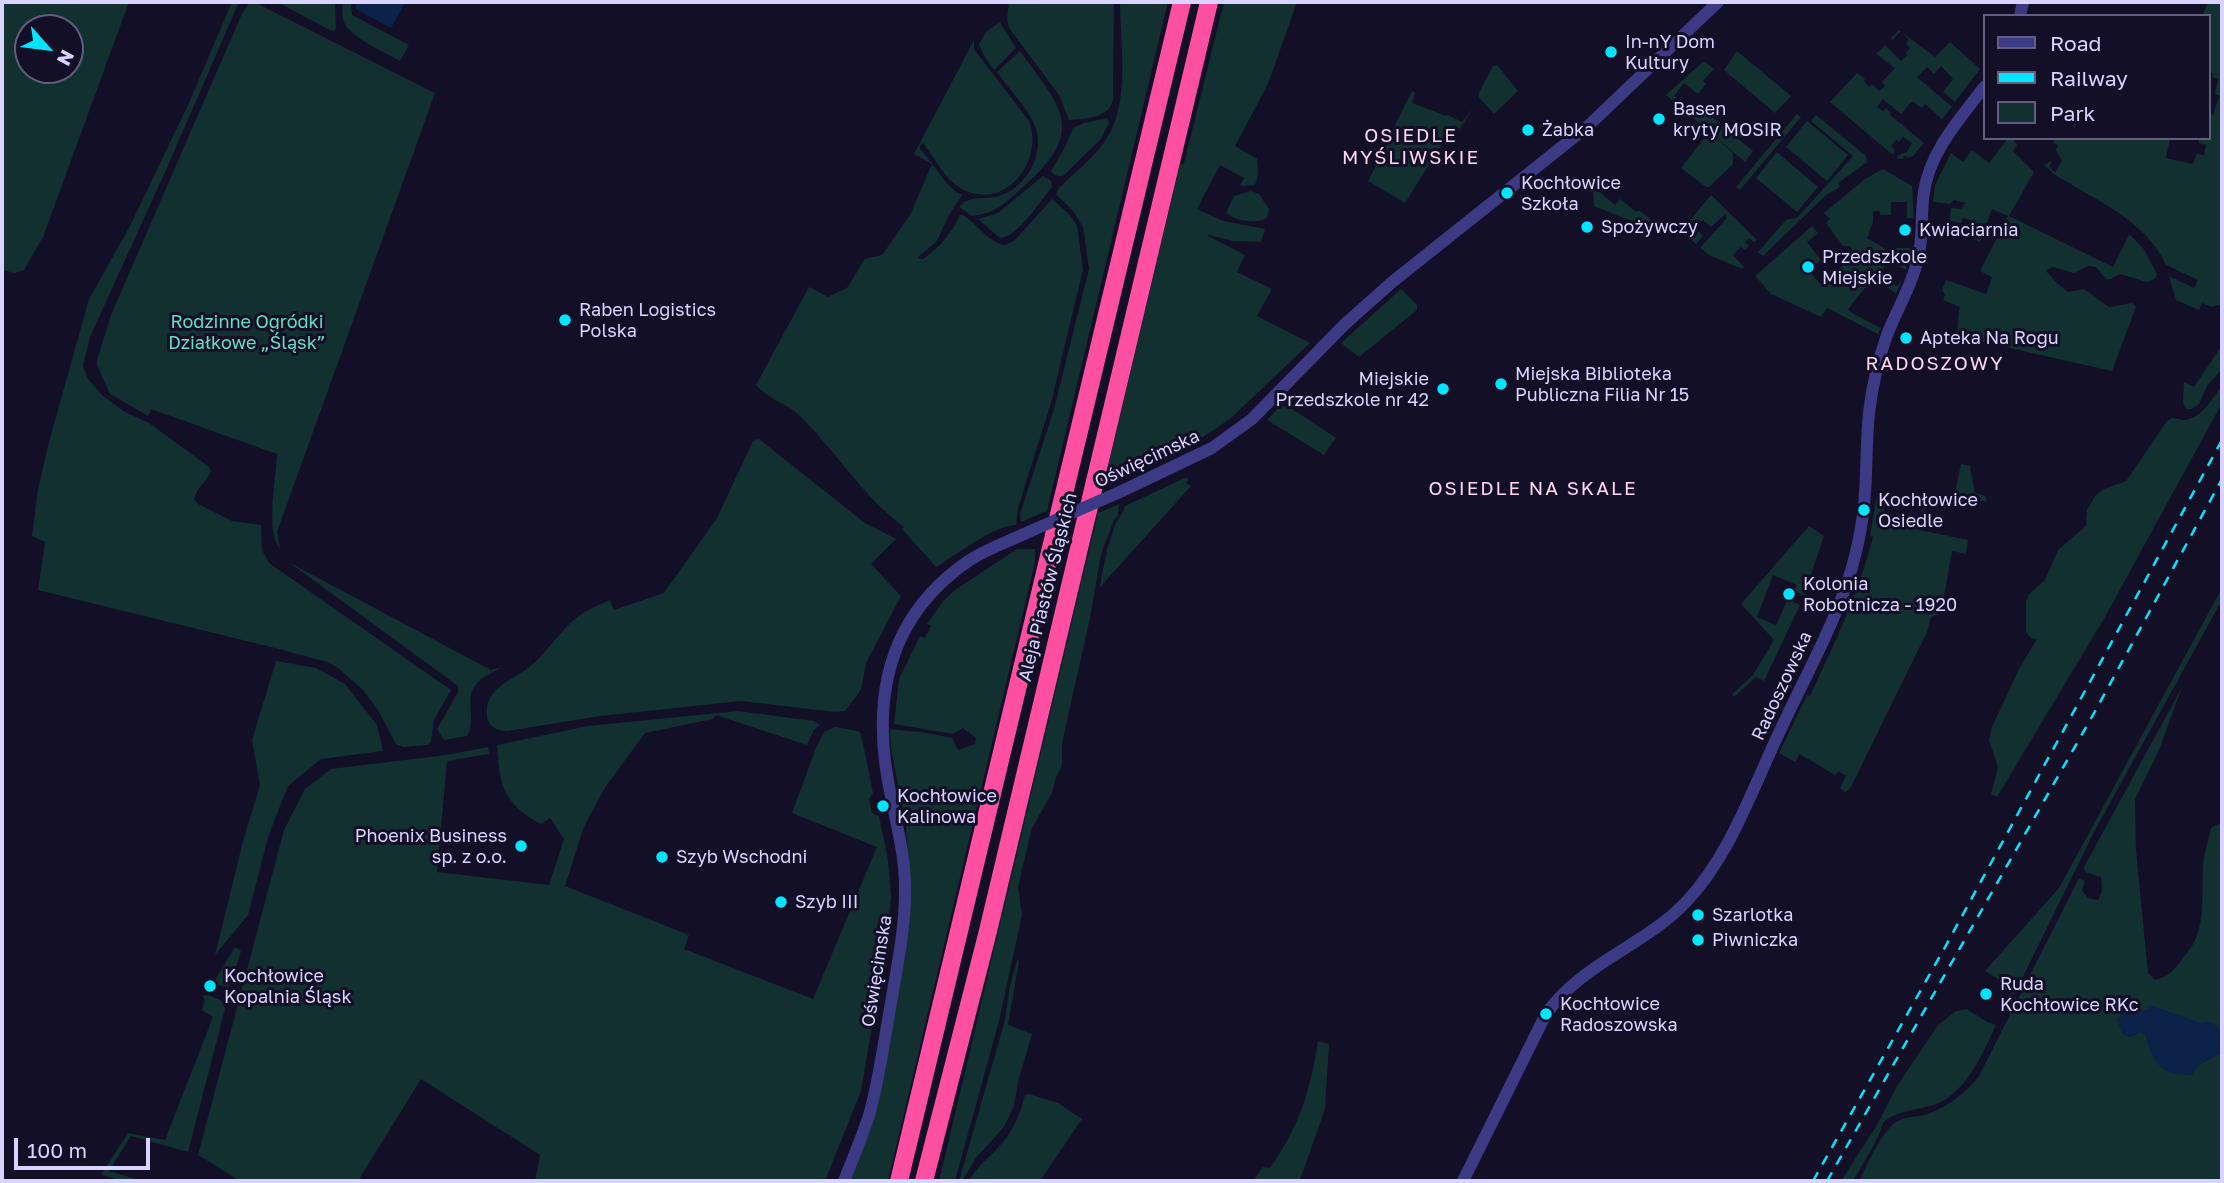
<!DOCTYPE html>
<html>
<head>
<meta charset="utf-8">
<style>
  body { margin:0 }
  #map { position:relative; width:2224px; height:1183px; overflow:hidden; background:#130f26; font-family:"Golos Text",sans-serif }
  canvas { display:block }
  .frame { position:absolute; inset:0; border:4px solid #d9d4ff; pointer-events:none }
  .legend { position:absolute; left:1983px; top:14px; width:228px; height:126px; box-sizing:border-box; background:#130f26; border:2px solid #625e7d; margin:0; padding:9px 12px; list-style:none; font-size:21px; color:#d9d4ff }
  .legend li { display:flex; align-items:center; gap:14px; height:35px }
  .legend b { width:35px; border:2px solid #625e7d }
  .north { position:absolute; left:14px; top:14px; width:70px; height:70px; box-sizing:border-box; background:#130f26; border:2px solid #625e7d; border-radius:50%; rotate:118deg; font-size:19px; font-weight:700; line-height:28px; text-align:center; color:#d9d4ff }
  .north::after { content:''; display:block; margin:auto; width:24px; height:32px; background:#00e5ff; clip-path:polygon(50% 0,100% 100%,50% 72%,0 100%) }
  .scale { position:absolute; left:14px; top:1138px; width:136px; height:32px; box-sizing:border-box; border:4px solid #d9d4ff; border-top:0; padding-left:9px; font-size:21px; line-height:24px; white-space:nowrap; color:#d9d4ff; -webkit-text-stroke:5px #130f26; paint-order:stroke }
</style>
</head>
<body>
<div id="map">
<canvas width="2224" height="1183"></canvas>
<div class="frame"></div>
<ul class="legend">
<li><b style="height:9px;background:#3d3a85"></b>Road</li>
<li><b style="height:9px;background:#00e5ff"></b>Railway</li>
<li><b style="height:19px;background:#12302f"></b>Park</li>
</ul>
<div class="north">N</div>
<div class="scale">100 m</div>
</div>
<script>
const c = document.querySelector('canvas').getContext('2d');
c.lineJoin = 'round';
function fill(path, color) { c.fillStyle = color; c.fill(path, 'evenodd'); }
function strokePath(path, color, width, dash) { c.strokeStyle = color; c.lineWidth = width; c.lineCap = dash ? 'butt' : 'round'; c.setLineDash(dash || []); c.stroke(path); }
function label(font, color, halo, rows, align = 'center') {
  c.font = font + ' "Golos Text",sans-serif'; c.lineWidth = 6; c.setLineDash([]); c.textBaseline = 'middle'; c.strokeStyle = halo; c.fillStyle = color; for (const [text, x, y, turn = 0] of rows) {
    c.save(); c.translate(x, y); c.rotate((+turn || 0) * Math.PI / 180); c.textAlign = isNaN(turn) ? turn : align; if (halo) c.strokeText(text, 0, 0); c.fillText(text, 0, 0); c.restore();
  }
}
const green = new Path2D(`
  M2,2H129L43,237L24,270L15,273L2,270ZM70,28V70H28V28Z
  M232,2H239L166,170L90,337L83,366L88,379L103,396L125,412L149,423L208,466L211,471C207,482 196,487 194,500L198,504L232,521L261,525L262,550L269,563L451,690L434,720L431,741L428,745L403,747L396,744L378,710L362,689L338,668L327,662L279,649L38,590L45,542L32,536L38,489L49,442L89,299L130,226L188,105Z
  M254,2L435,93L277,532L280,549C265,530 276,479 277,454L151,409L148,416L110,394L97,365V360L111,315L241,16L249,3Z
  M277,2H335L336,28L334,31L330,30Z
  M342,2H351L352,15L409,45L400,61C386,53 352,38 345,24C341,17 343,9 342,2Z
  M1009,2H1114L1113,100C1109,118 1085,119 1069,120L1059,95L1009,28L1007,19Z
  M1120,2H1168L1047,511L1021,522L1020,514L1054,409L1089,269L1083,227L1073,211L1056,194L1059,188C1074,173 1093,159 1105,141C1131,103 1120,45 1120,2Z
  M1224,2H1297L1268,84L1235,146L1257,159L1258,175L1255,185L1240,186L1244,178L1220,165L1197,209L1223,221L1265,229L1261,242L1233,241L1209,235L1208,236L1245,255L1237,272L1272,289L1257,316L1310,343L1230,419L1203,437L1141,467L1134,475L1130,470H1125L1122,479L1103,487L1180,165L1184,163Z
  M2208,2H2222V307L2218,305L2212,307L2202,303L2199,310L2176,300L2169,276L2194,288L2198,280L2166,265C2146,220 2093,199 2054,174L2044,165L2052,161L2049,167L2055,172L2062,161L2056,150L2058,145L2053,143L2055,138H2161L2170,139L2166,158L2193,164L2197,154L2204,155L2206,145L2199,143V138H2208V114L2213,115L2219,96L2215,94L2218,79L2212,77L2213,73L2208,72V16H2202Z
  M1000,22L1016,48L994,70L983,54L979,44L986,32Z
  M1899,30L1935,57L1950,42L1980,69L1955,102L1943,92L1953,79L1941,66L1934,74L1927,67L1917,77L1952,107L1942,119L1925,104L1922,108L1912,101L1901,114L1883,99L1877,107L1883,111L1886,108L1891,113L1890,115L1924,143L1913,156L1907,158V156H1903L1904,159L1897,158L1898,155L1907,152L1912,143L1903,137L1899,142L1896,140L1891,146L1895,150L1893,155L1830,102L1857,73L1865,79L1864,81L1869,87L1872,84L1879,91L1885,86L1882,82L1895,68L1876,54L1885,45L1901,61L1907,55L1906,53L1910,48L1906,44L1909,40L1901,31L1892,40L1891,38Z
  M974,40V49L1029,121C1044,159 1008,209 966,191C948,184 935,159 923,143L920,146V149C934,163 944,186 962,195L949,215L937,241L917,258L923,259C940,247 951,234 960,215H963C977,224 991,245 1006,245L1015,240L1052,199L1069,214L1077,225L1083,270L1051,403L1018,508L1016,525C995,525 954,556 936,567L902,529L904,527C863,497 836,451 800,416C787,403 769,400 756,385L809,287L828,297L847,288L865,259L882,255L910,215L932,164L914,154Z
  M1020,51C1063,110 1087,131 1023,187C1007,202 994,214 972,216L959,207C968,195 984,200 999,196C1026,188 1046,153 1035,126C1027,107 1009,89 997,72Z
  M1737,51L1791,96L1775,113L1724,70Z
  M1704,61L1714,69L1703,81L1706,84L1698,94L1684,83L1674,96L1697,115L1702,109L1753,151L1745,162L1666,95Z
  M1497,65L1518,91L1494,114L1479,97V93L1493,66Z
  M1412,91L1415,93L1412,103L1446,116L1448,115L1462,122L1473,108L1460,129L1454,125L1405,203L1368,181L1384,150L1379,147L1382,142L1386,143Z
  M1797,114L1801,117L1740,190L1736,187Z
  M1816,115L1866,156L1867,162L1838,183L1840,187L1826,195L1763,256L1758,252L1786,220L1797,218L1853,156L1811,121Z
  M1107,118L1109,123L1101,139L1063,176C1059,177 1053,175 1051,171L1065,147L1073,128L1084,123Z
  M1807,121L1848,155L1827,181L1786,147Z
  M1709,132L1733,153V164L1709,187H1706L1681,168Z
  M2004,138H2013L2017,145L2013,151L2034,172L2009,216L2113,267L2129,234L2143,248L2157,274L2155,279L2147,282L2120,274L2111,279H2106L2096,267L2088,266L2074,273L2052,267L2046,271L2059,285L2068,292L2084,289L2109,307L2132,303L2136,307L2112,371L1956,336C1960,326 1957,317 1960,307L1943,300L1945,295L1942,290L1946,280L1986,294L1992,277L1980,271L2008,216L1992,209L1980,242L1957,232L1958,226L1967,228L1970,220L1963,218L1961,223L1950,221L1951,208L1961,209L1966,203L1954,200L1950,204L1933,202L1935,185L1951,153L1963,162L1972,150L1989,163L2006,141Z
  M1777,152L1818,187L1797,212L1756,178Z
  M1883,169L1912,186L1914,218H1907V202H1891V215H1880V211H1873V222L1867,238L1889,251L1890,248H1912L1906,270L1887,261L1880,274L1884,277L1883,280L1897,286L1903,278L1896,294L1874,277L1848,309L1852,313L1881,328L1878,334L1827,308L1821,317L1771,294L1755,276L1812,226L1818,233L1807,242L1821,260L1809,270L1820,284L1856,255L1850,246H1843L1826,223L1830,219L1824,213L1865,179Z
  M1043,176L1051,181L1052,187C1041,200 1017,238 1000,238L978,219L998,213Z
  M1596,189L1615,205L1620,199L1636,212L1639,210L1654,222L1648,228L1594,206L1593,192Z
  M1251,191L1259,194L1269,209L1267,218C1254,224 1237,221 1226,213L1234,196Z
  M1711,195L1757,240L1754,242L1749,238L1745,242L1749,246L1745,250L1741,247L1733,255L1744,267L1742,269L1709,255L1700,248L1727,218L1725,214L1711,227L1703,220L1695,229L1703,236L1696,244L1681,231Z
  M1401,289L1417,305V310L1359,357L1341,343Z
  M2222,345V369L2207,386L2199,404L2192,409H2186L2183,402L2184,382L2194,387Z
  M2222,385V403L2105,617L1997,797L1991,794L1998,767L1989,740L1992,727L2019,669L2037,639L2031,638L2026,632V601L2029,594L2045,580L2058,550L2086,526L2087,510L2095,496L2104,489L2126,481L2167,421L2172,418C2176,418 2180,420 2184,420C2200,420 2214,397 2222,385Z
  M1281,405L1284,407L1286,405L1336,438L1324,455L1267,420Z
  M759,439L865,523L896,539L871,564L901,596L866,663L861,690L845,711L835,712L741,701L600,716L507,731C497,730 489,728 487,717C483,686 516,680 534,663C550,648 562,628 580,615C589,609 599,605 610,600L614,610L664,593L717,518L753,441Z
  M1961,464L1970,466L1975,493L1986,496V502L1961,496L1956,497L1955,492Z
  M1187,477L1188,479L1186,483L1191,486L1100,587C1103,566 1107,546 1115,526C1118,518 1123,514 1125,506Z
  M1879,496L1896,499L1895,505L1885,503L1881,522L1968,540L1966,554L1952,551L1941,614L1931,617L1927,632L1850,789L1845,792L1840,788L1846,776L1838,771L1835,775L1800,754L1795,762L1779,753L1807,695L1810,696C1834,644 1859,593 1873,537L1870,536L1876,499Z
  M1119,504L1118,516L1114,520L1101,554L1090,618L1062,743V766L1056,777L1052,793L1032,828L1018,886L1022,915L999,1021L955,1181H939L1098,513Z
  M1809,526L1824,536L1804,596L1794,591L1797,585L1773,575L1757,617L1776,625L1788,599L1800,605L1764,681L1756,677L1734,697L1732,694L1753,675L1774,640L1741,604Z
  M1017,549H1035V562L888,1181H849L868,1132L910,887L906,826L891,749L890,729L928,733L952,738L958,750L975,744L976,738L963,728L953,734L894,724L899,679L920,636L925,638L931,626L927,624L944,600L955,590Z
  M290,563L491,670L502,667C495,672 484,676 478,682C462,697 478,720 467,736L444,740L437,729L458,692V686Z
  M2222,588V600L2094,832L2014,995L2007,991V985L1985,971L2059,888Z
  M276,661L316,668L345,684L377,725L383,751L321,759L288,786L269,834L248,915L215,955L244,837L260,786L252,740Z
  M2182,687L2159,750L2135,799L2136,850L2148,973L2155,980C2174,975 2175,967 2187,953C2207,929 2201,896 2203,866C2204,853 2208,841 2211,828L2218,824H2222V1032L2150,1005L2148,1009L2117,1019L2123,1034L2129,1037L2141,1032L2146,1035C2153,1062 2161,1074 2192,1075C2195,1063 2212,1059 2222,1052V1181H1859C1868,1163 1878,1139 1892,1125C1903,1115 1915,1118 1928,1114C1948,1106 1965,1094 1979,1076L2079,878L2085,881L2082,890L2088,898L2098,900L2102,891L2101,877L2085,872L2084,867Z
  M738,711L814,721L820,725L814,730L807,745L716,715L713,719L645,733L604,789L583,829L565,886L689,935L684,949L813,999L877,847L792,813L816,748L824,732L835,727L858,731L861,734L873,793L869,799L872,813L879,816L888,860L891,897L887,940L861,1091L825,1181H535L540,1155L421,1079L358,1181H240L198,1155L284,830L305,789L331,769L446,755L488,747L489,754L447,761L437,872L549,885L564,839L550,818L541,824C504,805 499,784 497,745L588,726Z
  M235,947L241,951L232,982L228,987L218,985L215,980Z
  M1017,960L1019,961L1008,1025L1032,1034L1018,1082L1014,1106L1004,1127L976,1158L962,1181H959L1005,1020L1010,986Z
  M208,995L222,1001L225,1009L188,1152L131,1136L109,1171L143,1181H124L101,1175L128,1133L165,1140L213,1017L202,1010L205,1000L202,996Z
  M1967,1009L1987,1022L1996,1025C1983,1053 1968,1089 1939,1103C1924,1110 1893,1110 1883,1123C1881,1127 1880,1134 1877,1138C1870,1153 1861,1167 1853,1181H1841L1877,1125L1897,1086L1938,1025L1956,1011Z
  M1318,1041L1329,1044L1325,1109L1301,1177L1298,1181H1253L1263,1167L1270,1168C1301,1123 1309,1094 1318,1041Z
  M1029,1094L1058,1103L1082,1119L1040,1181H969C980,1162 990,1158 1003,1142C1014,1129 1021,1111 1025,1095Z`);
const water = new Path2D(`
  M356,2H406L391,28L356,9Z
  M2149,1005L2201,1023C2213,1019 2214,1025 2222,1032V1052C2212,1059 2195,1063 2192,1075C2160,1075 2153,1063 2146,1035L2141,1032L2129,1037L2123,1034L2117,1019L2128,1007H2136L2138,1012L2148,1009Z`);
const tertiary = new Path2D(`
  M2020,16L2023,2
  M1122,491L1212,448L1252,419L1344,325L1391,283L1588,126L1718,2
  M844,1181C853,1158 863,1135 870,1112C880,1074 885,1035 892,997C898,962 905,927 905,892C906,847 890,805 885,761C875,679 898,610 967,562C984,550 1005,543 1024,534
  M1463,1181L1546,1014C1583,962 1645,946 1687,901C1730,855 1752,790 1779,733C1800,687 1826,641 1844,592C1855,561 1863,527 1865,493C1867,467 1866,440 1869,413C1872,387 1878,360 1887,335C1896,312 1909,290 1916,266C1924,242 1920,217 1924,192C1930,151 1960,119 1984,87`);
const motorway = new Path2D(`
  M899,1181L1182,2
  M924,1181L988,931L1209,2`);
const rail = new Path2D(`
  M1813,1181L1944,949L2222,440
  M1827,1181L2093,715L2222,479`);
const tertiaryBridge = new Path2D(`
  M1024,534L1122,491`);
const markers = [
  [1611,52,7,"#00e5ff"],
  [1659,119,7,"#00e5ff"],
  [1528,130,7,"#00e5ff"],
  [1507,193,7,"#00e5ff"],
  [1587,227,7,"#00e5ff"],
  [1905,230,7,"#00e5ff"],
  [1808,267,7,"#00e5ff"],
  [565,320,7,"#00e5ff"],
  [1906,338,7,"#00e5ff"],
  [1501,384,7,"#00e5ff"],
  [1443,389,7,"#00e5ff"],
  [1864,510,7,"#00e5ff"],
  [1789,594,7,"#00e5ff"],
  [883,806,7,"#00e5ff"],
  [521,846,7,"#00e5ff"],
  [662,857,7,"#00e5ff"],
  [781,902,7,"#00e5ff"],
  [1698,915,7,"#00e5ff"],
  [1698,940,7,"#00e5ff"],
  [210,986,7,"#00e5ff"],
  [1986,994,7,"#00e5ff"],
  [1546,1014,7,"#00e5ff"]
];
const poiNames = [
  ["In-nY Dom",1625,42],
  ["Kultury",1625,63],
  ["Basen",1673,109],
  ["kryty MOSIR",1673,130],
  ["Żabka",1542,130],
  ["Kochłowice",1521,183],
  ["Szkoła",1521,204],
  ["Spożywczy",1601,227],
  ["Kwiaciarnia",1919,230],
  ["Przedszkole",1822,257],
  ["Miejskie",1822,278],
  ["Raben Logistics",579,310],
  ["Polska",579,331],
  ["Apteka Na Rogu",1920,338],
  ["Miejska Biblioteka",1515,374],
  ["Publiczna Filia Nr 15",1515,395],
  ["Miejskie",1429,379,"right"],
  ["Przedszkole nr 42",1429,400,"right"],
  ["Kochłowice",1878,500],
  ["Osiedle",1878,521],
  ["Kolonia",1803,584],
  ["Robotnicza - 1920",1803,605],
  ["Kochłowice",897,796],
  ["Kalinowa",897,817],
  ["Phoenix Business",507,836,"right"],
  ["sp. z o.o.",507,857,"right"],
  ["Szyb Wschodni",676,857],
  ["Szyb III",795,902],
  ["Szarlotka",1712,915],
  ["Piwniczka",1712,940],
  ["Kochłowice",224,976],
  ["Kopalnia Śląsk",224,997],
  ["Ruda",2000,984],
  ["Kochłowice RKc",2000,1005],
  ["Kochłowice",1560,1004],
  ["Radoszowska",1560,1025]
];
const parkNames = [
  ["Rodzinne Ogródki",247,322],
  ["Działkowe „Śląsk”",247,343]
];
const streetNames = [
  ["Oświęcimska",1147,459,-25],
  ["Aleja Piastów Śląskich",1048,587,-76],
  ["Radoszowska",1782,686,-65],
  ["Oświęcimska",877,971,-81]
];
const neighbourhoodNames = [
  ["OSIEDLE",1411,136],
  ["MYŚLIWSKIE",1411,158],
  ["RADOSZOWY",1935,364],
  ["OSIEDLE NA SKALE",1533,489]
];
fill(green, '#12302f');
fill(water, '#0c2248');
strokePath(tertiary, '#3d3a85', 12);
strokePath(motorway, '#ff4fa3', 18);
strokePath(rail, '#00e5ff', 2.5, [10, 9]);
strokePath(tertiaryBridge, '#3d3a85', 12);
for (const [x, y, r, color] of markers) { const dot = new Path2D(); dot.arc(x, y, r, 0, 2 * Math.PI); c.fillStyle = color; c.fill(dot); strokePath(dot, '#130f26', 2.5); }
label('18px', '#d9d4ff', '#130f26', poiNames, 'left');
label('18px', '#5fe0c0', '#130f26', parkNames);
label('18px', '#d9d4ff', '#130f26', streetNames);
c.letterSpacing = '2px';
label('19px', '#ffd6f0', '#130f26', neighbourhoodNames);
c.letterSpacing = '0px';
</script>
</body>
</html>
